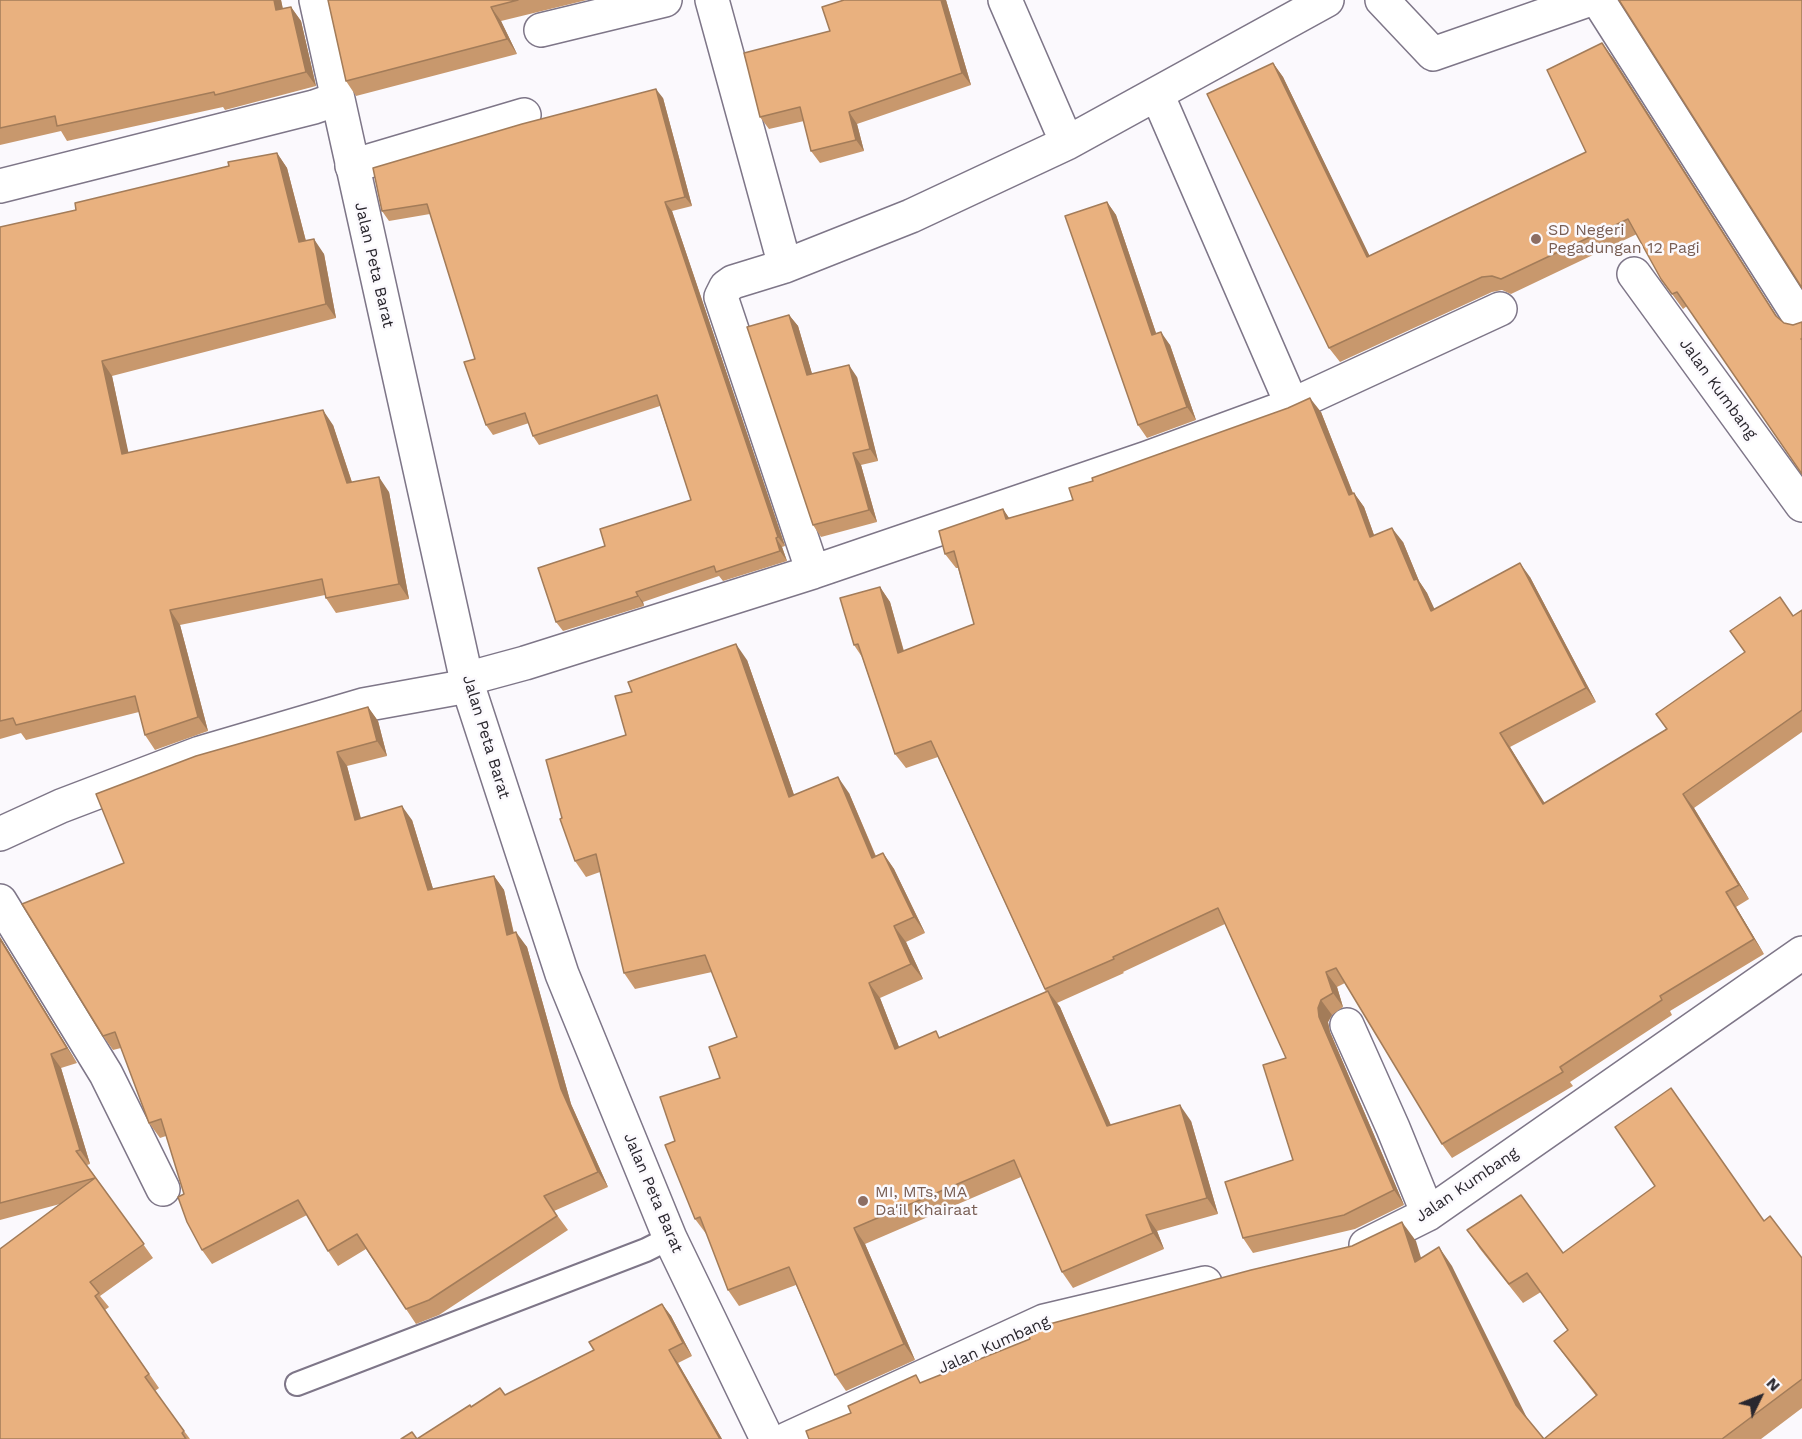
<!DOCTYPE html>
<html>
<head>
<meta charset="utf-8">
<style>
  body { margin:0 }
  #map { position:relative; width:1802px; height:1439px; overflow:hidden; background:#fbf9fd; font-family:"Work Sans",sans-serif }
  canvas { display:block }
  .north { position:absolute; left:1730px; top:1367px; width:60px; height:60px; -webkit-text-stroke:4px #fbf9fd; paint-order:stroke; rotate:47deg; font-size:16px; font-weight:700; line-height:24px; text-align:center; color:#2a272e }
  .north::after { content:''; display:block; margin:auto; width:21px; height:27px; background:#2a272e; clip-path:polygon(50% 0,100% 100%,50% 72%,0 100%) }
</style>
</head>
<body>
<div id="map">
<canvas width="1802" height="1439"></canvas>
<div class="north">N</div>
</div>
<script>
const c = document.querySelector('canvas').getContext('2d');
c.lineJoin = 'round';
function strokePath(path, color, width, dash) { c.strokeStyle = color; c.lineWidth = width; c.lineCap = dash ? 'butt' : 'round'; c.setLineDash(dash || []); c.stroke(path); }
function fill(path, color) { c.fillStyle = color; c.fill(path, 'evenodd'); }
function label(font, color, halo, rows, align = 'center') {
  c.font = font + ' "Work Sans",sans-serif'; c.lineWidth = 5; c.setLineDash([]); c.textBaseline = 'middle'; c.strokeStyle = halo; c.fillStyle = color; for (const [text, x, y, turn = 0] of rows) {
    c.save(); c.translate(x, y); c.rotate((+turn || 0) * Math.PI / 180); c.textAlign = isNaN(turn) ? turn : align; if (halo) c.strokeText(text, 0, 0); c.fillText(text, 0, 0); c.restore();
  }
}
const service = new Path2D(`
  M297,1384L646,1250L670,1238`);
const minor = new Path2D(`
  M712,0L785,266
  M1005,0L1067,143
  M1327,0L1067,143L911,216L785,266L733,282L726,287L721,297L813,572L1147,458L1292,405L1500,309
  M1382,0L1433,54L1588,0
  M1598,0L1802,321
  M541,30L665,0
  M1157,94L1292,405
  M352,166L524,115
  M0,186L314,107L337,99
  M1634,274L1802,505
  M466,679L525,663L813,572
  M0,834L61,806L200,753L363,705L468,686
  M0,901L106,1074L163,1189
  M1347,1025L1393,1128L1428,1214
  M1366,1245L1428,1214L1802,953
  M787,1439L1044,1321L1205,1283`);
const secondary = new Path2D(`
  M316,0L468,686L562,974L670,1238L767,1439`);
const wall = new Path2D(`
  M0,0H281L283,9L291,7L301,21L316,86L225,110L223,107L67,141L61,131L0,145Z
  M328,0H587L501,21L517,54L356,96L346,81Z
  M946,0L971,85L857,124L864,151L820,163L811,151L804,121L769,129L760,117L830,31Z
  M1613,58L1778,318L1784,323L1793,325L1802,322V474L1687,306L1683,309L1661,279L1637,234L1511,294L1502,290L1492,292L1340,362L1329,348L1273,63L1283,77L1369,256L1586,152Z
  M663,98L692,206L672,211L785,546L782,547L787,561L723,581L719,576L643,602L644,606L563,631L556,622L605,546L691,500L660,406L539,445L533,436L529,423L493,435L486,425L475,359L430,214L389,221L382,211Z
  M277,153L287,168L306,241L324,254L336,318L112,376L128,453L333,425L352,482L389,492L409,599L336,613L326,598L325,595L180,625L208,731L155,750L145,735L139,712L26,740L21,733L0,739V227L76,210L229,166Z
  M1107,202L1116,215L1156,333L1170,345L1196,420L1147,438L1138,425Z
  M789,315L798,326L812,374L857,377L878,461L861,465L877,522L821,537L813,525Z
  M1321,412L1353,493H1354L1364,507L1374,535L1403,542L1419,581L1427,593L1434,609L1530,577L1596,702L1510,747L1544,803L1667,729L1745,652L1802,610V732L1694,808L1749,899L1736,907L1764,954L1670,1011L1672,1015L1570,1082L1573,1086L1452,1158L1442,1144L1345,983L1337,987L1343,1007L1332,1015L1328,1022L1330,1032L1404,1205L1355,1229L1253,1253L1243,1238L1293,1160L1286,1058L1225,924L1123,972L1124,973L1057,1003L1060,1007L1111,1125L1191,1121L1218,1214L1157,1231L1164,1249L1073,1288L1062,1272L1021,1177L865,1244L915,1360L846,1391L835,1375L796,1285L739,1306L728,1290L707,1235L695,1219L675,1141L720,1078L737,1037L712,972L635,989L624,973L600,872L586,877L575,861L562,818L626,735L747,660L794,795L849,793L876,856L883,853L894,869L925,933L906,942L923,979L880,998L899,1047L940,1037L1046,992L938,757L906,768L895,754L862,657L854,645L880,587L890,602L904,651L974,624L958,568H956L945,554L1003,509L1009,518L1073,500Z
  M368,707L378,721L387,756L347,766L361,818L412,820L433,889L494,876L504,890L514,933L527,947L571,1104L608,1187L554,1211L568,1230L439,1315L416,1324L366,1249L338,1266L328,1251L307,1215L212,1264L202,1250L166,1136L160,1138L149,1123L121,1048L113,1050L103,1036L124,863Z
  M0,937L77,1063L61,1068L90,1164L87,1165L153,1258L100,1296L109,1307L105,1310L159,1388L155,1391L190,1439H0L60,1204L0,1220Z
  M1764,1221L1802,1258V1408L1761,1439H1544L1596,1396L1568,1360L1554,1341L1568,1331L1541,1292L1523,1303L1480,1249L1467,1230L1563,1253Z
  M662,1304L671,1316L692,1356L678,1363L722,1439H417L471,1407L505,1395L594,1350Z`);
const shadedWall = new Path2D(`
  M274,0H281L286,25L276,10Z
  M941,0H946L971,85L962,73Z
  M291,7L301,21L316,86L306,72Z
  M491,7L501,21L517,54L507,39Z
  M1602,43L1613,58L1786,331L1776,316Z
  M1273,63L1283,77L1377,271L1367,257Z
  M656,89L663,98L692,206L685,197Z
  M849,112L857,124L864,151L856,140Z
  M277,153L287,168L310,257L299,242Z
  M665,202L672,211L785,546L778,537Z
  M1107,202L1116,215L1161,348L1152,335Z
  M314,239L324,254L336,318L326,304Z
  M789,315L798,326L816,387L807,375Z
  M1161,332L1170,345L1196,420L1187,407Z
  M102,361L112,376L132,469L122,454Z
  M849,365L857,377L878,461L870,449Z
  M1310,398L1321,412L1359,509L1349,495Z
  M323,410L333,425L357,498L347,483Z
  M853,453L861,465L877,522L869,510Z
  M379,477L389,492L409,599L399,584Z
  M1354,493L1364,507L1380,552L1370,537Z
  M1003,509L1013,524L1006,519Z
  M1392,528L1403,542L1419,581L1427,593L1442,625L1431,611L1414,580Z
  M776,538L782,547L787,561L780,551Z
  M1520,563L1530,577L1596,702L1586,688Z
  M880,587L890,602L908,667L898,653Z
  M636,592L643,602L644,606L638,596Z
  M170,610L180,625L208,731L198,717Z
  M736,644L747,660L800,812L789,797Z
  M368,707L378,721L387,756L377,741Z
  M1500,733L1510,747L1554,818L1543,804Z
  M337,752L347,766L365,835L355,820Z
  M838,777L849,793L883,874L872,858Z
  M1683,794L1694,808L1749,899L1739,885Z
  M402,806L412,820L438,905L428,890Z
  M883,853L894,869L925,933L914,917Z
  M494,876L504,890L517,949L507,935Z
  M1726,892L1736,907L1764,954L1754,939Z
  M894,926L906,942L923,979L911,964Z
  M516,932L527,947L571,1104L608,1187L598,1172L561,1089Z
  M0,937L77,1063L67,1048L0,939Z
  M1326,972L1337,987L1343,1007L1333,993Z
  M869,983L880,998L906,1065L895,1049Z
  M1048,991L1060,1007L1118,1142L1107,1126Z
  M1321,1000L1332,1015L1328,1022L1330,1032L1404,1205L1394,1190L1319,1017L1318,1008Z
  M51,1054L61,1068L90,1164L80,1150Z
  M1180,1105L1191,1121L1218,1214L1207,1198Z
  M1146,1215L1157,1231L1164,1249L1153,1233Z
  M1402,1222L1416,1241L1428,1281L1415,1262Z
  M854,1228L865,1244L915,1360L904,1344Z
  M1439,1247L1452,1266L1530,1424L1516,1405Z
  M662,1304L671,1316L692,1356L683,1343Z
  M669,1350L678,1363L722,1439H720Z`);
const building = new Path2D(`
  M0,0H274L276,10L291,7L306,72L215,95L214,92L57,126L55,116L0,128Z
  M328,0H518L491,7L507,39L346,81Z
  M844,0H941L962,73L849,112L856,140L811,151L800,107L760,117L744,53L830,31L822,7Z
  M1619,0H1802V288Z
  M1602,43L1776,316L1784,323L1793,325L1802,322V338L1801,339L1802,340V474L1677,292L1672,294L1661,279L1628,219L1501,279L1492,276L1482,277L1329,348L1207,94L1273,63L1367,257L1586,152L1547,70Z
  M656,89L685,197L665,202L778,537L776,538L780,551L716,572L714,566L636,592L638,596L556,622L538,568L605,546L600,529L691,500L657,395L533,436L525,413L486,425L464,362L475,359L427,204L382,211L373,168L522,124Z
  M277,153L299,242L314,239L326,304L102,361L122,454L323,410L347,483L379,477L399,584L326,598L322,579L170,610L198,717L145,735L135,696L16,725L13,718L0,721V227L76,210L75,203L229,166L228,162Z
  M1107,202L1152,335L1161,332L1187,407L1138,425L1065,216Z
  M789,315L807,375L849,365L870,449L853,453L869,510L813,525L747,327Z
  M1310,398L1349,495L1354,493L1370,537L1392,528L1414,580L1417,579L1431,611L1520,563L1586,688L1500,733L1543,804L1667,729L1656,714L1745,652L1730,631L1780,597L1793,616L1802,610V710L1683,794L1739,885L1726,892L1754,939L1660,996L1662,1000L1560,1067L1563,1072L1442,1144L1336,968L1326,972L1333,993L1321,1000L1318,1008L1319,1017L1394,1190L1344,1215L1243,1238L1225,1182L1293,1160L1263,1065L1286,1058L1218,908L1113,957L1114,959L1045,989L931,741L895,754L858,644L854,645L840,598L880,587L898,653L974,624L954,551L945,554L939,531L1003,509L1006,519L1073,500L1069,488L1093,481L1092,478L1288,408Z
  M736,644L789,797L838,777L872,858L883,853L914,917L894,926L911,964L869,983L895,1049L936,1031L939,1038L1048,991L1107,1126L1180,1105L1207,1198L1146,1215L1153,1233L1062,1272L1014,1160L854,1228L904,1344L835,1375L789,1267L728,1290L700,1217L695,1219L665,1145L675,1141L660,1097L720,1078L709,1047L737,1037L705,955L624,973L596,854L575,861L560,819L562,818L546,760L626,735L615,696L632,692L628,682Z
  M368,707L377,741L337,752L355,820L402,806L428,890L494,876L507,935L516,932L561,1089L598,1172L544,1196L557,1216L429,1300L406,1309L357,1234L328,1251L298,1200L202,1250L187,1222L178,1197L184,1194L161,1119L149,1123L115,1032L103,1036L22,904L124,863L96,794L196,756Z
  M0,939L67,1048L51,1054L80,1150L76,1151L144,1244L90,1282L99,1293L95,1296L149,1374L145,1377L184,1431L182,1433L186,1439H0V1249L95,1178L0,1203Z
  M1671,1088L1764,1221L1770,1216L1802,1258V1379L1722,1439H1544L1597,1395L1554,1341L1568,1330L1527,1273L1509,1284L1467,1230L1521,1195L1563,1253L1655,1186L1615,1127Z
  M1402,1222L1415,1262L1439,1247L1516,1405L1544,1439H809L806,1431L851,1413L848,1406L916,1375L920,1383L1030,1339L1027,1330L1251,1270L1352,1246Z
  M662,1304L683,1343L669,1350L720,1439H417L470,1405L471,1407L500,1388L505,1395L594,1350L589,1342Z
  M412,1432L417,1439H401Z`);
const markers = [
  [1536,239,6,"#8d6e63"],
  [863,1201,6,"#8d6e63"]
];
const educationNames = [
  ["SD Negeri",1548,230],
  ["Pegadungan 12 Pagi",1548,248],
  ["MI, MTs, MA",875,1192],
  ["Da'il Khairaat",875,1210]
];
const streetNames = [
  ["Jalan Peta Barat",374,265,77],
  ["Jalan Kumbang",1718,389,54],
  ["Jalan Peta Barat",486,737,73],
  ["Jalan Kumbang",1467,1185,-34],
  ["Jalan Peta Barat",653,1193,67],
  ["Jalan Kumbang",994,1345,-24]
];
strokePath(service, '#7e7688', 26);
strokePath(minor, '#7e7688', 36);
strokePath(secondary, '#7e7688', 36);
strokePath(service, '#fff', 22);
strokePath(minor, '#fff', 33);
strokePath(secondary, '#fff', 33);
fill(wall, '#c8986d');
fill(shadedWall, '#a37c59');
fill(building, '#e9b17f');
strokePath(building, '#a37c59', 1.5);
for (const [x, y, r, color] of markers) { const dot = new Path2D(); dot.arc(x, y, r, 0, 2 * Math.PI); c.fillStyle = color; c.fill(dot); strokePath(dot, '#fbf9fd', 2); }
label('16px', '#785e54', '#fbf9fd', educationNames, 'left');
label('16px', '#2a272e', '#fbf9fd', streetNames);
</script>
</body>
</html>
